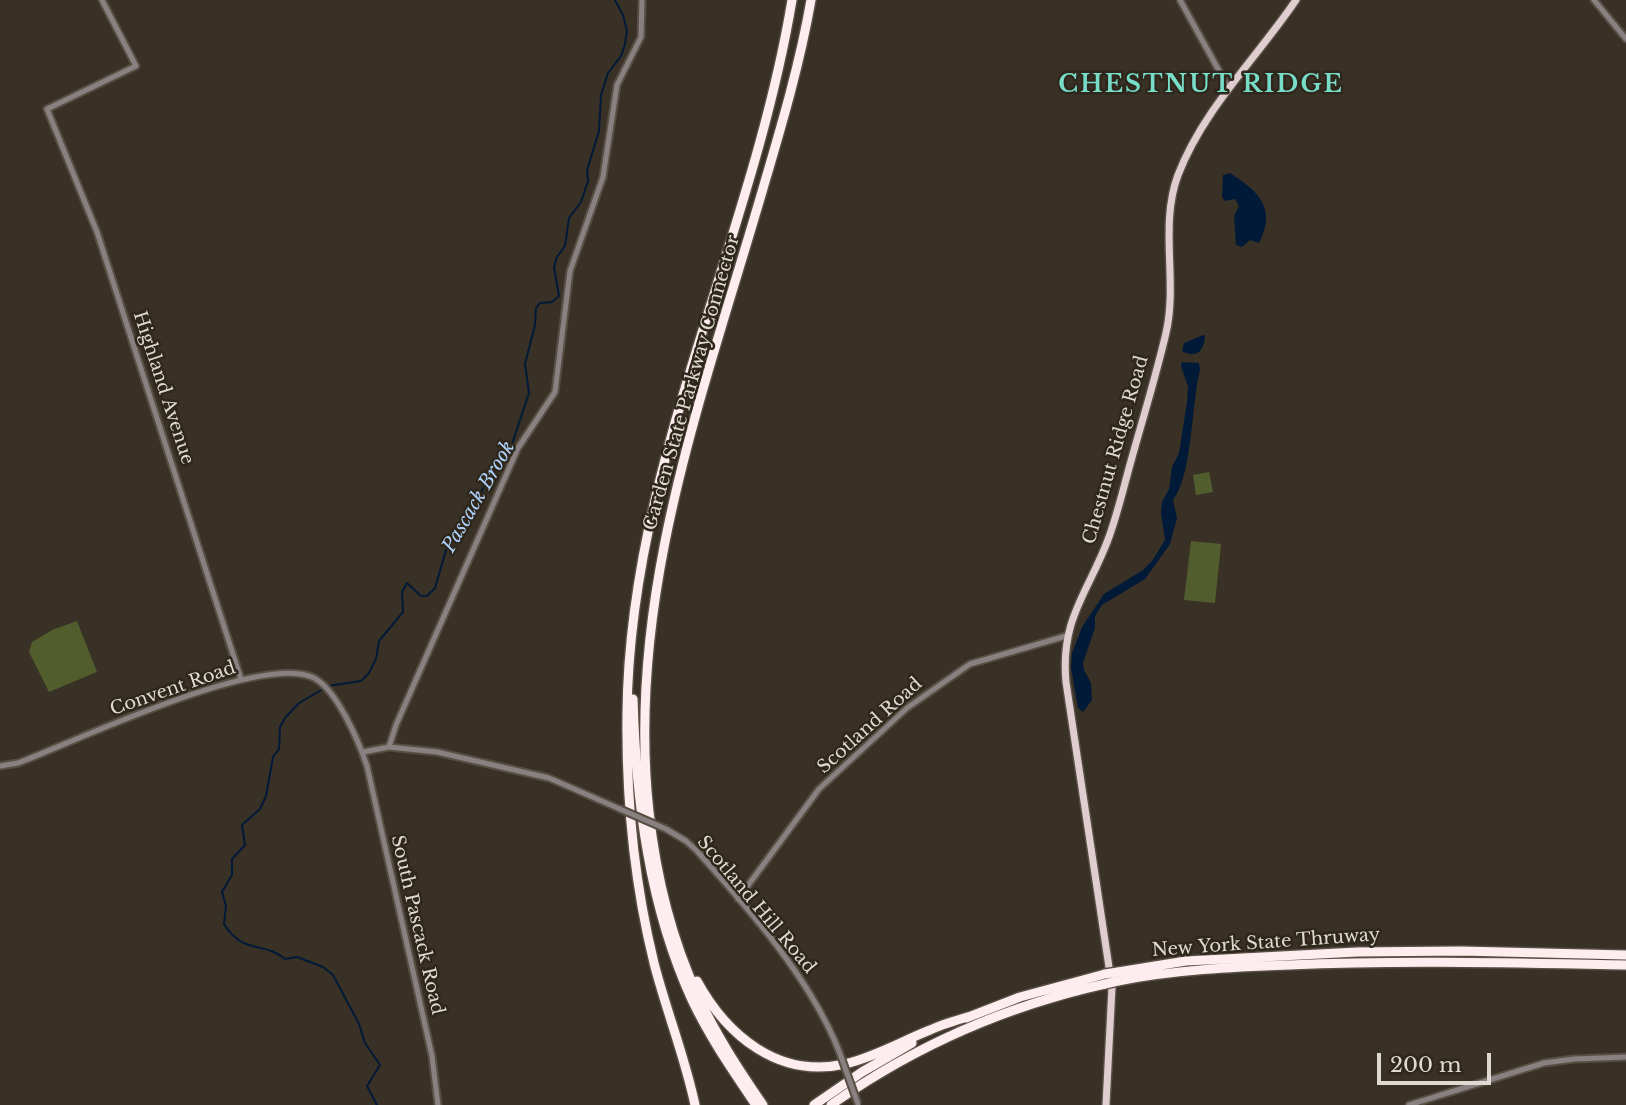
<!DOCTYPE html>
<html>
<head>
<meta charset="utf-8">
<style>
  body { margin:0 }
  #map { position:relative; width:1626px; height:1105px; overflow:hidden; background:#393125; font-family:"Libre Baskerville",serif }
  canvas { display:block }
  .scale { position:absolute; left:1377px; top:1053px; width:114px; height:32px; box-sizing:border-box; border:4px solid #ded9d1; border-top:0; padding-left:9px; font-size:21px; line-height:24px; white-space:nowrap; color:#ded9d1; -webkit-text-stroke:5px #2f271b; paint-order:stroke }
</style>
</head>
<body>
<div id="map">
<canvas width="1626" height="1105"></canvas>
<div class="scale">200 m</div>
</div>
<script>
const c = document.querySelector('canvas').getContext('2d');
c.lineJoin = 'round';
function fill(path, color) { c.fillStyle = color; c.fill(path, 'evenodd'); }
function strokePath(path, color, width, dash) { c.strokeStyle = color; c.lineWidth = width; c.lineCap = dash ? 'butt' : 'round'; c.setLineDash(dash || []); c.stroke(path); }
function label(font, color, halo, rows, align = 'center') {
  c.font = font + ' "Libre Baskerville",serif'; c.lineWidth = 5; c.setLineDash([]); c.textBaseline = 'middle'; c.strokeStyle = halo; c.fillStyle = color; for (const [text, x, y, turn = 0] of rows) {
    c.save(); c.translate(x, y); c.rotate((+turn || 0) * Math.PI / 180); c.textAlign = isNaN(turn) ? turn : align; if (halo) c.strokeText(text, 0, 0); c.fillText(text, 0, 0); c.restore();
  }
}
const green = new Path2D(`
  M1209,472L1213,492L1196,495L1193,475Z
  M1191,541L1221,544L1215,603L1184,600Z
  M77,621L97,672L49,692L29,652L32,642L52,630Z`);
const water = new Path2D(`
  M1230,173C1259,192 1277,208 1259,243L1250,240L1242,247L1236,245L1234,216L1239,206L1235,199L1225,201L1222,197L1223,175Z
  M1203,335L1205,336C1204,351 1197,359 1182,351L1184,343Z
  M1182,362L1199,363L1200,370C1191,404 1193,474 1173,500L1177,518L1170,544L1145,579L1102,605L1095,616V628L1083,663L1084,670L1091,683L1092,700L1083,712L1078,708L1071,668L1072,653L1082,627L1104,594L1143,570L1152,561L1165,540L1161,513L1162,502L1169,489L1172,467L1179,453L1187,402L1188,387L1181,366Z`);
const stream = new Path2D(`
  M328,686L361,681L369,673L376,659L379,641L403,612L402,592L407,583L421,596H427L435,588L448,543L512,444L529,393L525,364L535,325L536,308L540,303L552,302L559,296L554,267L557,257L565,246L569,218L581,202L588,181L587,170L599,131L601,95L608,73L621,56L625,44L627,31L623,15L615,0
  M323,689L299,703L285,718L280,727L279,749L273,757L266,796L260,809L242,825L245,845L232,859V875L222,892L226,906L224,924C243,955 264,941 285,959L297,957L323,967L333,975L359,1024L365,1043L380,1065L367,1086L377,1105`);
const minor = new Path2D(`
  M102,0L136,66L47,109L97,232L241,679
  M1180,0L1228,87
  M1594,0L1626,39
  M389,747L396,725L518,448L555,392L570,271L603,177L617,85L641,37L642,0
  M363,752L389,747L437,752L549,778L620,809
  M0,766L18,763C76,741 258,654 312,677C336,687 359,742 367,766L432,1056L438,1105
  M666,829L686,841L697,851C749,909 810,978 839,1051
  M738,899L819,789L907,708L970,664L1066,636
  M1409,1105L1544,1063L1574,1059L1626,1057`);
const major = new Path2D(`
  M1106,1105L1112,987L1066,682C1060,618 1089,592 1109,537C1118,512 1124,486 1131,461C1143,418 1156,376 1166,333C1178,281 1159,226 1178,175C1204,108 1256,59 1296,0`);
const highway = new Path2D(`
  M633,699C636,801 649,906 692,1000C710,1038 733,1071 756,1105
  M1118,972L1186,961L1357,952L1461,951L1626,955
  M697,981C727,1036 779,1079 845,1064C875,1057 902,1041 930,1030C943,1024 957,1020 971,1016
  M1118,981C1174,970 1231,967 1289,965C1401,960 1513,963 1626,965
  M966,1018L1020,997L1105,974
  M695,1105C685,1057 666,1010 654,963C634,882 626,797 627,714C629,466 752,241 792,0
  M763,1105C739,1070 716,1035 698,996C671,938 656,876 649,812C625,596 705,389 764,185C782,124 800,63 811,0
  M814,1105L862,1072L912,1043
  M831,1105C913,1047 1006,1006 1105,984`);
const minorBridge = new Path2D(`
  M620,809L666,829
  M839,1051L858,1104`);
const highwayBridge = new Path2D(`
  M1105,974L1118,972
  M1105,984L1118,981`);
const streetNames = [
  ["Garden State Parkway Connector",692,383,-74],
  ["Highland Avenue",163,388,72],
  ["Chestnut Ridge Road",1116,450,-74],
  ["Convent Road",173,689,-19],
  ["Scotland Road",870,726,-42],
  ["Scotland Hill Road",756,905,50],
  ["South Pascack Road",417,925,77],
  ["New York State Thruway",1266,943,-4]
];
const waterNames = [
  ["Pascack Brook",479,497,-60]
];
const districtNames = [
  ["CHESTNUT RIDGE",1201,85]
];
fill(green, '#525d2e');
fill(water, '#001a38');
strokePath(stream, '#001a38', 2);
strokePath(minor, '#574f44', 9);
strokePath(major, '#574f44', 10);
strokePath(highway, '#574f44', 12);
strokePath(minor, '#888081', 5);
strokePath(major, '#dfcdcf', 7);
strokePath(highway, '#feedef', 9);
strokePath(minorBridge, '#574f44', 9, []);
strokePath(highwayBridge, '#574f44', 12, []);
strokePath(minorBridge, '#888081', 5);
strokePath(highwayBridge, '#feedef', 9);
label('18px', '#ded9d1', '#2f271b', streetNames);
label('italic 19px', '#aed1fa', '#2f271b', waterNames);
c.letterSpacing = '2px';
label('bold 24px', '#77dcc8', '#2f271b', districtNames);
c.letterSpacing = '0px';
</script>
</body>
</html>
